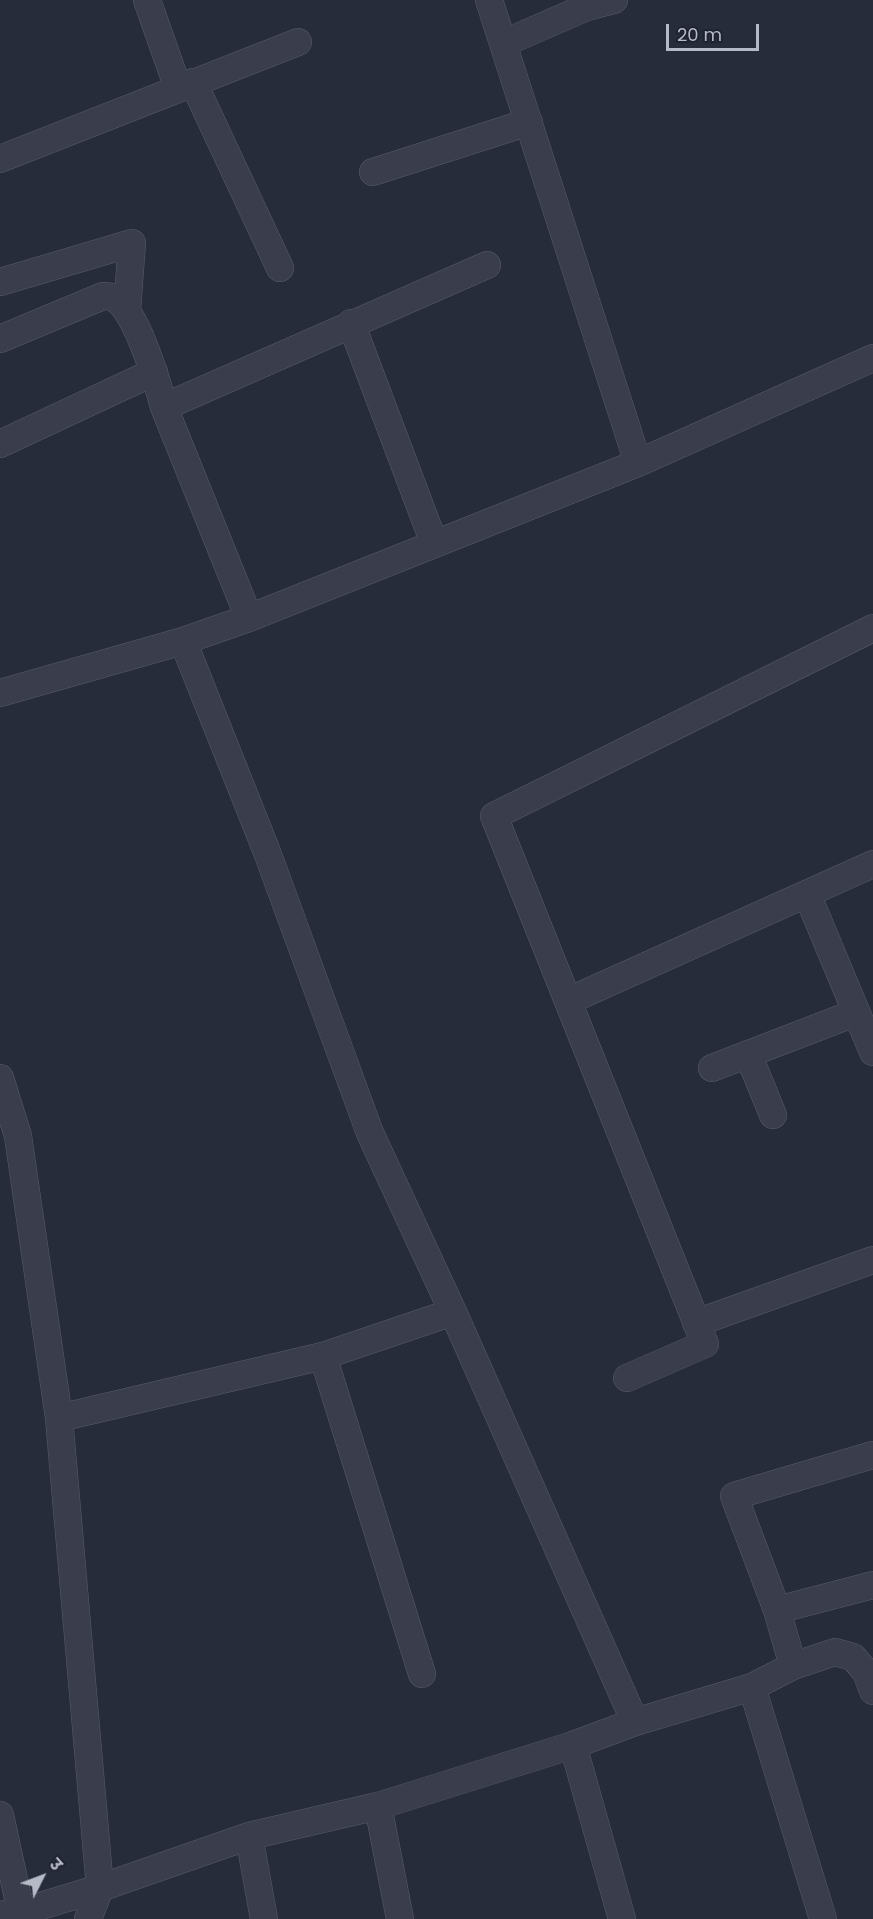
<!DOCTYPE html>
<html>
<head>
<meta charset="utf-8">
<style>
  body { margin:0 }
  #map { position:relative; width:873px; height:1919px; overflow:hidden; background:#272c3b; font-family:Poppins,"Noto Sans Devanagari",sans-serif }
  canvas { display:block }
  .north { position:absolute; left:12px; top:1847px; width:60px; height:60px; -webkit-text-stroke:4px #1f2331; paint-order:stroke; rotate:48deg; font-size:16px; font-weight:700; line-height:24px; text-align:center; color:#b6bac7 }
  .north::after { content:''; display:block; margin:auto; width:21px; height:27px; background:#b6bac7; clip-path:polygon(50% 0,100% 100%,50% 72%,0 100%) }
  .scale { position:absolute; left:666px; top:24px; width:93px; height:27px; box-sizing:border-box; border:3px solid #b6bac7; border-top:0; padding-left:8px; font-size:18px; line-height:21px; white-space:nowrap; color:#b6bac7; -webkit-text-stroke:4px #1f2331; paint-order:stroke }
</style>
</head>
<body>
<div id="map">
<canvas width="873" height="1919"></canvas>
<div class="north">उ</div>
<div class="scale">20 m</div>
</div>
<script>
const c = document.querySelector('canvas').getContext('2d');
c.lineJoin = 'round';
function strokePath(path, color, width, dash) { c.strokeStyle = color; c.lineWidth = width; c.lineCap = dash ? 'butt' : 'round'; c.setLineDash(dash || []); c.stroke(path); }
const minor = new Path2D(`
  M147,0L178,88
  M489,0L638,463
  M504,43L587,7L614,0
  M193,82L280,268
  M0,159L298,42
  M373,172L529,122
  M0,282L132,243L127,310
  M351,323L434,543
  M0,339L103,296C107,296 113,296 116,299C137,314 157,381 164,407L249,618
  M164,407L487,265
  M0,444L154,372
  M183,641L267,852L370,1133L453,1312L635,1722
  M0,693L183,641L249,618L638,463L873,358
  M807,894L873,1052
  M568,1001L873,864
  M748,1054L773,1115
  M712,1068L855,1013
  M0,1078L18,1136L59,1418L100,1888L88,1919
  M696,1323L873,1260
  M323,1356L422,1674
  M627,1378L705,1344L494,816L873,628
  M59,1418L323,1356L453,1312
  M777,1610L734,1496L873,1455
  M793,1666L777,1610L873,1585
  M752,1687L823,1919
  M573,1745L622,1919
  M378,1806L400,1919
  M0,1815L21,1912
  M249,1836L264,1919
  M0,1915L21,1912L100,1888L249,1836L378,1806L573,1745L635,1722L752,1687L793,1666L835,1652L853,1657L866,1672L873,1691`);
strokePath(minor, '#585c6a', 28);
strokePath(minor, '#3a3e4c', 27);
</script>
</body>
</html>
